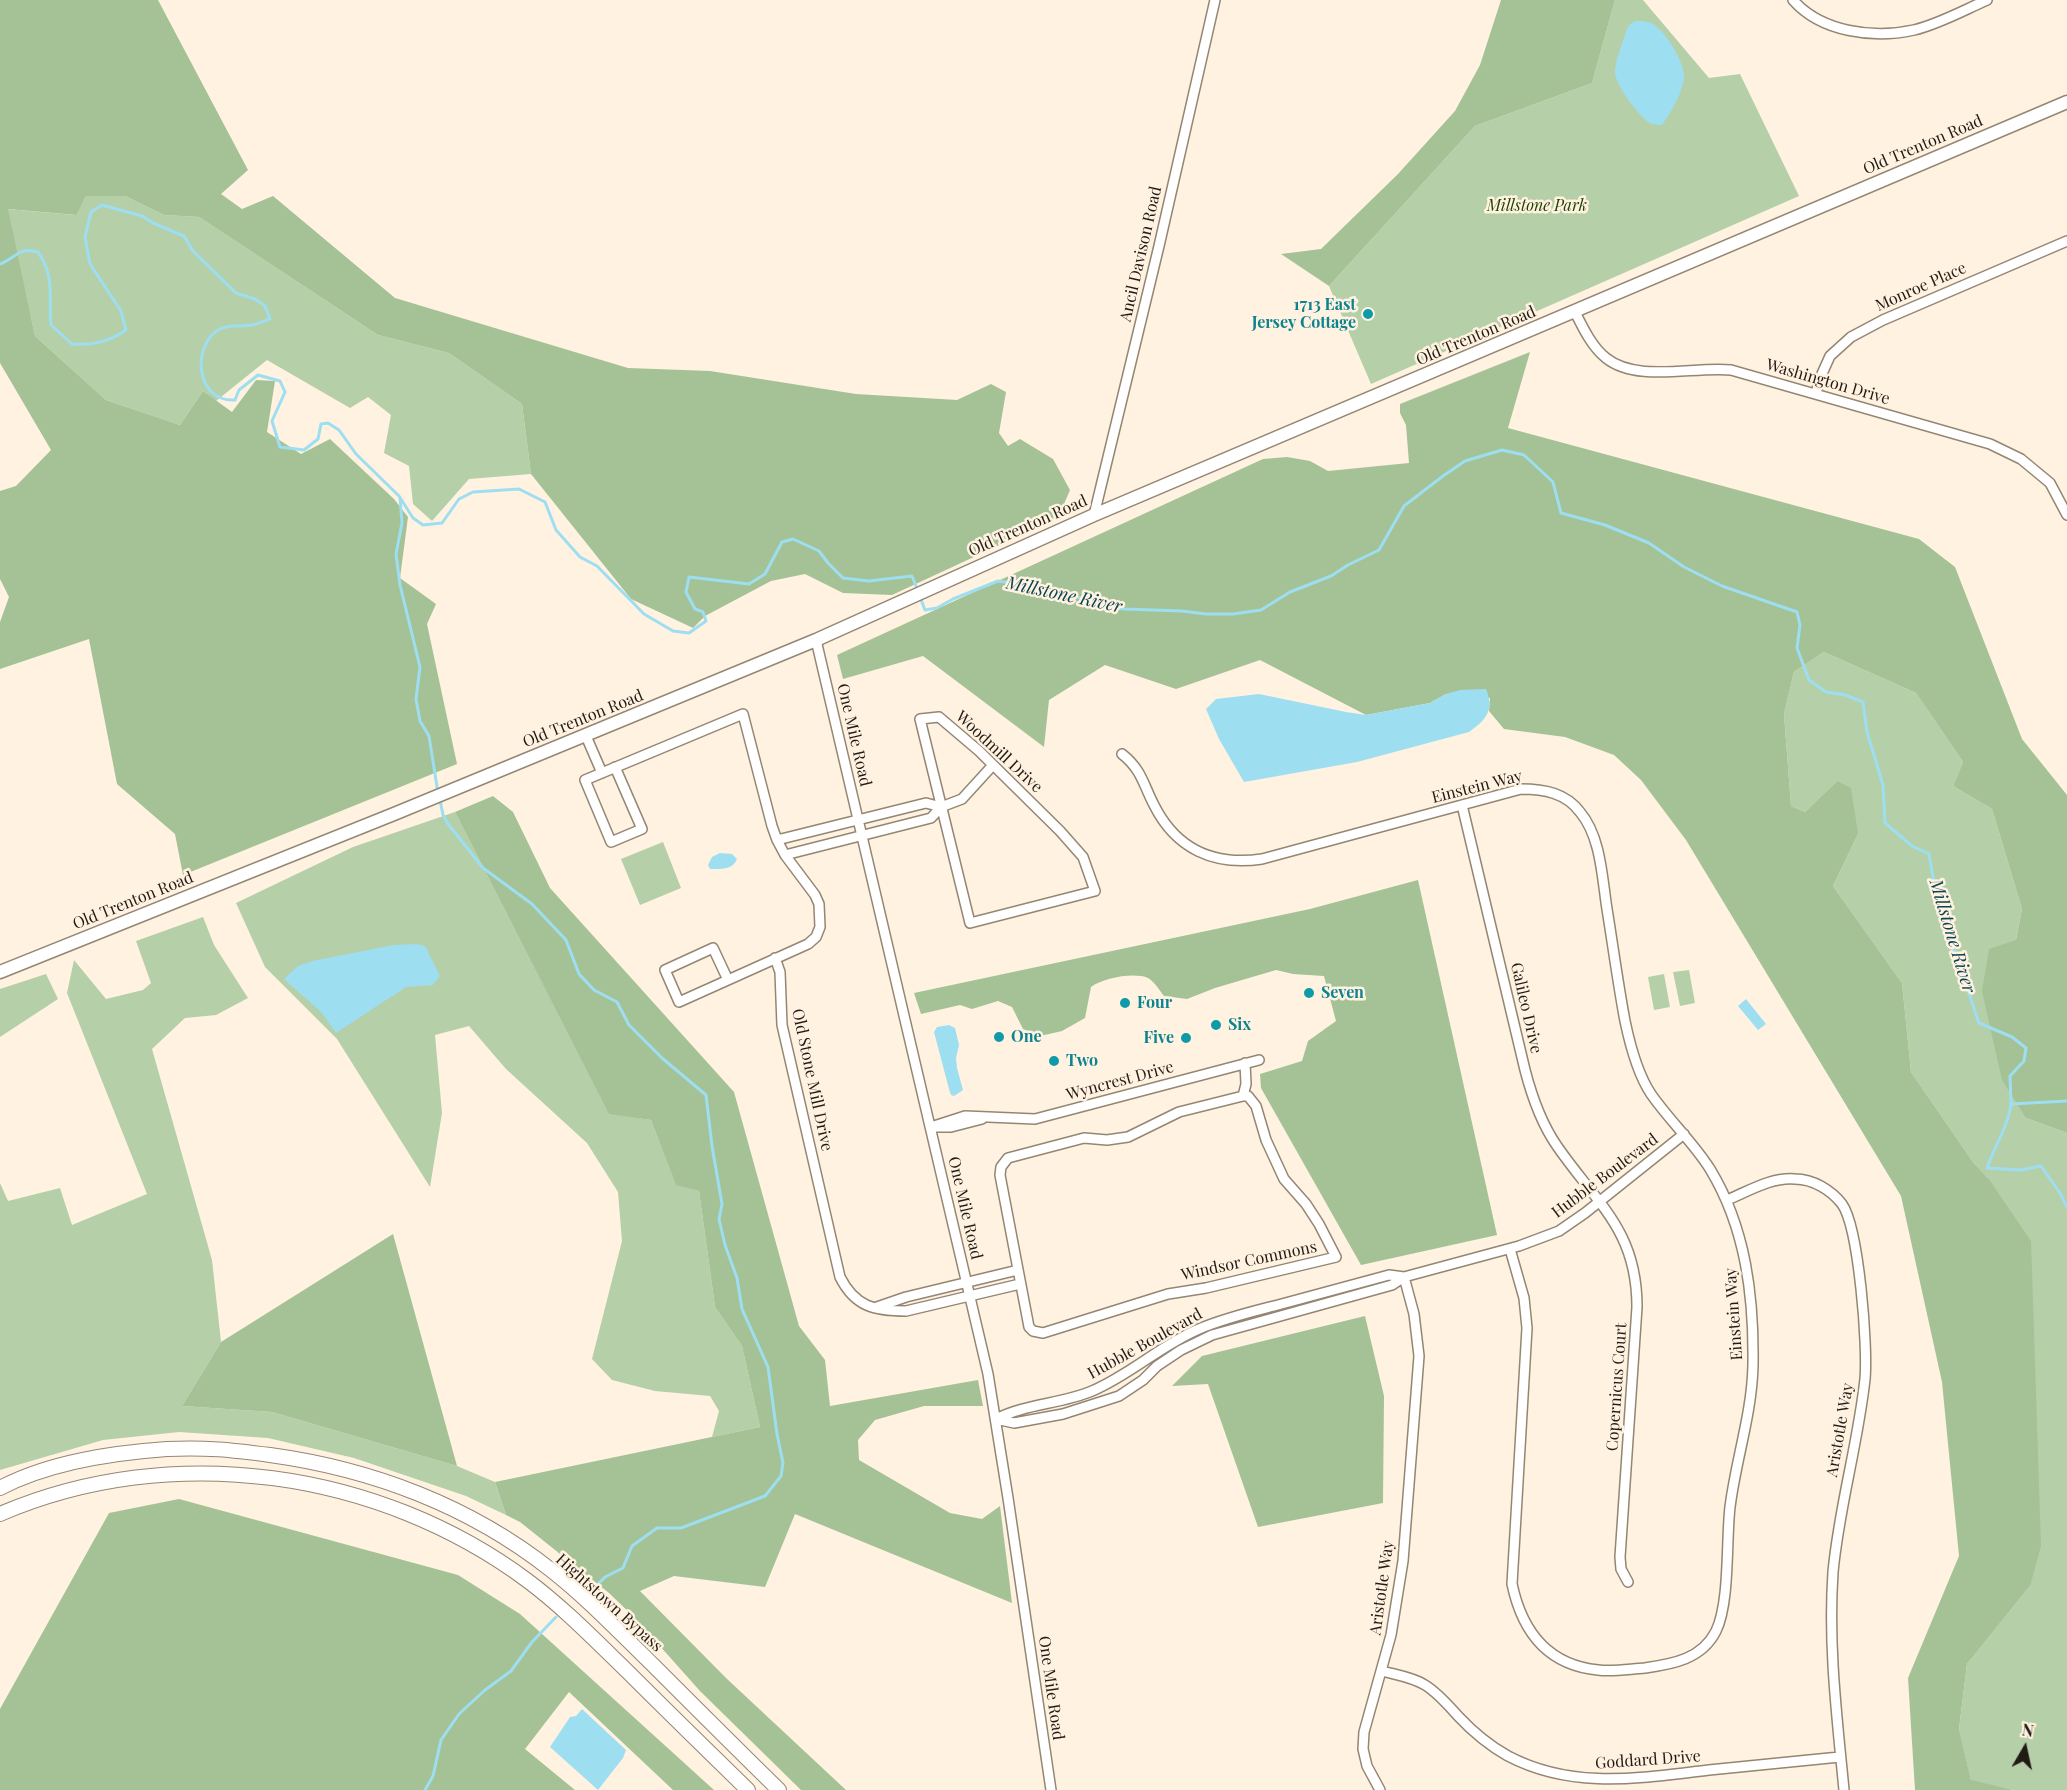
<!DOCTYPE html>
<html>
<head>
<meta charset="utf-8">
<style>
  body { margin:0 }
  #map { position:relative; width:2067px; height:1790px; overflow:hidden; background:#fff2e1; font-family:"Playfair Display",serif }
  canvas { display:block }
  .north { position:absolute; left:1995px; top:1718px; width:60px; height:60px; -webkit-text-stroke:4px #fff2e1; paint-order:stroke; rotate:9deg; font-size:16px; font-weight:700; line-height:24px; text-align:center; color:#211b14 }
  .north::after { content:''; display:block; margin:auto; width:21px; height:27px; background:#211b14; clip-path:polygon(50% 0,100% 100%,50% 72%,0 100%) }
</style>
</head>
<body>
<div id="map">
<canvas width="2067" height="1790"></canvas>
<div class="north">N</div>
</div>
<script>
const c = document.querySelector('canvas').getContext('2d');
c.lineJoin = 'round';
function fill(path, color) { c.fillStyle = color; c.fill(path, 'evenodd'); }
function strokePath(path, color, width, dash) { c.strokeStyle = color; c.lineWidth = width; c.lineCap = dash ? 'butt' : 'round'; c.setLineDash(dash || []); c.stroke(path); }
function label(font, color, halo, rows, align = 'center') {
  c.font = font + ' "Playfair Display",serif'; c.lineWidth = 5; c.setLineDash([]); c.textBaseline = 'middle'; c.strokeStyle = halo; c.fillStyle = color; for (const [text, x, y, turn = 0] of rows) {
    c.save(); c.translate(x, y); c.rotate((+turn || 0) * Math.PI / 180); c.textAlign = isNaN(turn) ? turn : align; if (halo) c.strokeText(text, 0, 0); c.fillText(text, 0, 0); c.restore();
  }
}
const green = new Path2D(`
  M1615,0H1643L1709,78L1740,74L1799,196L1371,384L1329,286L1475,126L1592,83Z
  M86,196H125L164,215L199,217L378,335L449,353L522,404L531,474L469,479L432,521L413,504L409,466L384,453L391,415L368,397L350,408L267,360L216,401L203,391L180,425L106,400L35,336L7,209L75,215Z
  M1824,652L1916,693L1963,762L1953,786L1992,809L2022,909L2016,940L2026,1118L2067,1133V1790H2014L1971,1781L1959,1729L1967,1664L2030,1586L1988,1178L1973,1162L1911,1072L1902,983L1833,886L1858,834L1837,781L1805,812L1791,806L1784,714L1794,672Z
  M455,812L609,1113L651,1120L676,1184L699,1191L715,1307L742,1346L760,1427L712,1437L719,1411L710,1396L655,1391L612,1380L592,1359L622,1241L618,1192L587,1143L506,1069L469,1026L435,1035L442,1113L430,1187L337,1039L265,967L236,903L353,847Z
  M663,842L681,888L640,905L621,859Z
  M203,917L214,945L248,998L216,1015L185,1018L152,1049L212,1260L221,1342L182,1406L272,1412L457,1466L495,1482L506,1515L466,1496L354,1458L268,1438L179,1432L103,1440L0,1470V1183L8,1201L60,1188L72,1225L147,1194L67,993L74,960L106,999L143,990L151,983L136,941Z
  M1689,970L1695,1003L1680,1006L1673,972Z
  M46,974L58,999L0,1037V989Z
  M1664,974L1670,1007L1654,1010L1648,977Z`);
const forest = new Path2D(`
  M0,0H158L248,170L221,194L242,209L273,196L395,298L628,368L710,371L856,394L957,400L991,384L1006,392L999,433L1008,446L1020,439L1053,459L1070,490L1058,518L892,595L843,593L805,574L771,581L705,616L693,628L631,599L531,474L522,404L449,353L378,335L199,217L164,215L125,196H86L76,215L8,209L35,336L106,400L180,425L203,391L232,412L256,380L275,381L267,432L301,454L330,439L394,499L408,517L400,578L436,604L427,624L457,764L183,875L175,834L117,784L89,639L0,669V622L9,597L0,579V491L16,486L51,450L0,363Z
  M1501,0H1615L1592,83L1475,126L1329,286L1281,254L1321,249L1398,174L1455,111L1480,65Z
  M1530,352L1508,428L1919,539L1955,567L2022,739L2067,795V1133L2026,1118L2002,1080L1982,991L1989,949L2016,940L2022,909L1992,809L1953,786L1963,762L1916,693L1824,652L1794,672L1784,714L1791,806L1805,812L1837,781L1851,788L1858,834L1833,886L1902,983L1911,1072L1973,1162L1988,1178L2031,1241L2041,1546L2030,1586L1967,1664L1959,1729L1971,1780L2014,1790H1915L1908,1678L1959,1556L1942,1382L1901,1196L1686,840L1641,780L1614,755L1565,737L1504,729L1489,711L1490,698L1446,694L1430,703L1366,715L1260,660L1176,689L1105,665L1049,700L1044,747L923,656L843,679L837,655L1263,459L1287,457L1310,461L1328,471L1409,463L1406,425L1400,413V404Z
  M493,796L513,812L550,888L734,1092L799,1326L825,1360L830,1406L978,1380L983,1406H924L875,1420L858,1440L859,1460L950,1513L982,1519L1000,1506L1012,1603L795,1514L765,1587L674,1576L640,1591L726,1678L846,1790H801L700,1691L634,1617L609,1593L520,1522L506,1515L495,1482L760,1427L742,1346L715,1307L699,1191L676,1185L651,1120L609,1114L455,812Z
  M1418,880L1497,1235L1361,1265L1261,1088L1260,1074L1302,1061L1308,1041L1336,1021L1324,976L1293,974L1276,970L1215,988L1187,999L1164,996C1160,991 1154,981 1148,978C1134,972 1103,978 1091,987L1085,1018L1062,1031L1040,1036L1023,1029L1012,1007L998,1001L972,1009L960,1005L921,1014L914,993L1310,909Z
  M393,1234L457,1466L272,1412L182,1406L221,1342Z
  M1365,1316L1384,1396L1383,1503L1258,1527L1208,1384L1172,1386L1202,1356Z
  M179,1499L458,1575L520,1614L714,1790H673L569,1692L525,1749L575,1790H0V1709L109,1513Z`);
const water = new Path2D(`
  M1635,21C1642,21 1651,21 1657,27C1668,36 1686,65 1684,79C1681,95 1671,112 1662,125C1657,125 1653,125 1648,122C1638,114 1614,84 1615,71C1616,57 1623,42 1627,29L1630,24Z
  M1486,689C1495,710 1486,720 1469,732L1357,762L1244,782L1219,739L1206,709L1216,699L1259,694L1346,712L1366,715L1430,703L1446,694L1460,690Z
  M720,853L732,854L737,859C733,870 721,869 710,869L708,865L712,857Z
  M416,944L425,946L440,976L433,985L406,987L336,1033L321,1012L284,979L298,966L312,961L394,945Z
  M1746,999L1766,1024L1758,1030L1738,1006Z
  M949,1025L955,1028L959,1045L956,1058L957,1068L963,1090L954,1096L951,1095L949,1089L934,1032L937,1027Z
  M582,1709L626,1750L623,1758L598,1790L550,1747L570,1717L576,1716Z`);
const stream = new Path2D(`
  M0,264C16,258 19,246 38,252C56,278 48,297 51,325L72,344C93,345 109,342 126,330L121,311L90,264L85,237L91,212L102,205L142,216L153,223L184,236L193,251L236,293L255,299L265,306L270,319C264,321 258,324 252,325C242,327 230,324 220,329C192,343 194,402 235,400L239,390L258,375L280,381L285,392L272,421L280,447L304,450L318,439L321,424L328,423L339,430L356,454L399,496L413,518L423,525L442,523L459,499L473,492L519,489L545,502L556,530L580,557L597,566L644,614L673,631L689,633L706,621L703,612L695,609L686,592L689,577L749,584L765,574L782,542L793,539L819,551L828,563L843,578L869,581L912,576L918,591
  M400,498L402,523L396,554L400,585L420,667L416,699L420,721L429,736L438,793
  M920,597L925,610L937,608L953,599L998,581L1050,589L1108,606L1124,609L1182,611L1206,614H1233L1261,610L1290,592L1331,576L1348,565L1379,550L1404,506L1443,476L1465,461L1502,450L1524,455L1553,482L1561,513L1605,525L1649,543L1684,567L1722,586L1797,612L1800,625L1797,648L1809,680L1826,692L1845,695L1863,702L1867,732L1883,785L1885,823L1912,846L1929,854L1937,900L1979,1023L2012,1037L2026,1048L2024,1061L2010,1076L2011,1104L2067,1101
  M440,800L443,815L448,824L483,868L532,904L566,940L579,974L594,990L617,1002L629,1025L662,1058L706,1095L712,1146L722,1204L719,1219L725,1245L737,1278L742,1309L768,1367L777,1434L783,1463L781,1476L765,1496L681,1528H657L632,1546L623,1568L605,1577L592,1590
  M2011,1104C2008,1127 1994,1147 1987,1168L2021,1170L2041,1166L2060,1193L2067,1207
  M425,1790L433,1776L441,1740L459,1714L485,1690L511,1671L532,1642L556,1617`);
const minor = new Path2D(`
  M1793,0C1821,32 1873,39 1914,30C1939,24 1964,10 1987,0
  M1575,312C1583,328 1592,347 1606,358C1637,383 1694,366 1731,370L1990,444L2021,459L2050,483L2067,515
  M1816,393L1821,376L1830,356L1851,337L1883,320L2067,241
  M1094,515L1159,246L1215,0
  M816,640L988,1374L1008,1498L1051,1790
  M939,717L979,751L1060,831L1083,857L1095,891L970,923L920,719Z
  M586,736L602,773
  M1122,754C1142,770 1143,784 1154,805C1176,849 1214,866 1262,859L1521,789C1544,789 1566,793 1580,812C1601,837 1602,877 1607,909C1613,946 1618,984 1625,1021C1630,1045 1637,1073 1651,1094C1669,1120 1693,1142 1710,1169C1746,1228 1754,1297 1753,1365C1752,1414 1736,1459 1730,1507C1726,1541 1730,1602 1716,1631C1702,1659 1673,1664 1645,1668C1629,1669 1613,1672 1598,1670C1547,1665 1522,1631 1512,1584L1527,1328L1524,1298L1510,1249
  M615,767L642,829L611,842L585,780L743,714L772,826L777,840L785,855L815,895L819,904L820,927L816,937L808,944L728,980L713,948L665,970L679,1002L728,980
  M1462,805L1525,1070C1532,1097 1541,1123 1557,1146C1597,1204 1637,1230 1637,1307L1620,1557L1621,1569L1628,1582
  M777,840L926,803L941,807
  M785,855L931,818L941,807L962,799L993,765
  M775,958L780,972L782,1025L840,1277C855,1307 875,1311 906,1311L1020,1284
  M1243,1096H1248L1256,1106L1266,1140L1284,1179L1306,1204L1319,1224L1336,1257L1206,1288L1168,1294L1043,1333L1033,1331L1029,1327L1000,1175L1001,1167L1008,1158L1084,1138L1107,1140L1128,1137L1179,1112Z
  M1243,1096L1246,1084L1245,1063
  M931,1127L965,1116L1035,1119L1259,1060
  M937,1127H951L982,1119
  M1727,1200C1749,1191 1771,1177 1795,1179C1813,1179 1831,1190 1842,1204C1859,1228 1868,1347 1865,1379C1858,1444 1839,1507 1833,1572C1828,1645 1837,1717 1844,1790
  M877,1307L906,1297L1018,1270
  M996,1419L1014,1423L1063,1414L1119,1396L1143,1380L1157,1366L1181,1350L1212,1335L1392,1285L1404,1277L1519,1246L1559,1231L1585,1213L1684,1134
  M996,1419C1025,1404 1061,1404 1092,1391C1130,1375 1161,1345 1199,1329C1225,1318 1251,1312 1278,1305C1315,1295 1352,1285 1389,1275L1404,1277
  M1382,1671C1396,1675 1412,1677 1425,1685C1438,1693 1448,1705 1458,1716C1472,1731 1490,1746 1508,1756C1573,1790 1639,1778 1709,1770C1752,1766 1796,1761 1840,1757
  M1380,1790L1367,1766L1363,1749L1364,1732L1391,1635L1403,1561L1419,1356L1414,1314L1404,1277`);
const major = new Path2D(`
  M0,972L394,814L816,640L1094,515L2067,102`);
const highway = new Path2D(`
  M0,1488C49,1462 111,1453 167,1449C205,1447 232,1450 270,1455C372,1469 470,1506 551,1570C588,1599 620,1633 654,1666C695,1707 737,1749 779,1790
  M0,1514C172,1440 379,1470 528,1581C564,1608 596,1641 628,1672C668,1712 708,1751 748,1790`);
const markers = [
  [1368,314,6,"#0f9aa8"],
  [1309,993,6,"#0f9aa8"],
  [1125,1003,6,"#0f9aa8"],
  [1216,1025,6,"#0f9aa8"],
  [999,1037,6,"#0f9aa8"],
  [1186,1038,6,"#0f9aa8"],
  [1054,1061,6,"#0f9aa8"]
];
const streetNames = [
  ["Old Trenton Road",1923,145,-23],
  ["Ancil Davison Road",1141,254,-77],
  ["Monroe Place",1921,287,-24],
  ["Old Trenton Road",1476,336,-23],
  ["Washington Drive",1828,382,16],
  ["Old Trenton Road",1028,526,-24],
  ["Old Trenton Road",583,719,-22],
  ["One Mile Road",854,735,77],
  ["Woodmill Drive",999,752,43],
  ["Einstein Way",1477,787,-14],
  ["Old Trenton Road",133,901,-22],
  ["Galileo Drive",1526,1008,77],
  ["Old Stone Mill Drive",812,1080,78],
  ["Wyncrest Drive",1120,1081,-15],
  ["Hubble Boulevard",1605,1176,-37],
  ["One Mile Road",965,1208,77],
  ["Windsor Commons",1249,1261,-12],
  ["Einstein Way",1734,1314,-94],
  ["Hubble Boulevard",1145,1344,-29],
  ["Copernicus Court",1617,1387,-86],
  ["Aristotle Way",1840,1430,-80],
  ["Aristotle Way",1382,1588,-82],
  ["Hightstown Bypass",609,1603,42],
  ["One Mile Road",1051,1688,82],
  ["Goddard Drive",1648,1760,-4]
];
const parkNames = [
  ["Millstone Park",1537,206]
];
const cultureNames = [
  ["1713 East",1356,305,"right"],
  ["Jersey Cottage",1356,323,"right"],
  ["Seven",1321,993],
  ["Four",1137,1003],
  ["Six",1228,1025],
  ["One",1011,1037],
  ["Five",1174,1038,"right"],
  ["Two",1066,1061]
];
const waterNames = [
  ["Millstone River",1064,595,12],
  ["Millstone River",1952,936,73]
];
fill(green, '#b5cfa9');
fill(forest, '#a4c295');
fill(water, '#9edef1');
strokePath(stream, '#9edef1', 3);
strokePath(minor, '#948673', 12);
strokePath(major, '#948673', 15);
strokePath(highway, '#948673', 16);
strokePath(minor, '#fff', 9);
strokePath(major, '#fff', 12);
strokePath(highway, '#fff', 14);
for (const [x, y, r, color] of markers) { const dot = new Path2D(); dot.arc(x, y, r, 0, 2 * Math.PI); c.fillStyle = color; c.fill(dot); strokePath(dot, '#fff2e1', 2); }
label('16px', '#211b14', '#fff2e1', streetNames);
label('italic 16px', '#1e4200', '#fff2e1', parkNames);
label('bold 16px', '#0d838f', '#fff2e1', cultureNames, 'left');
label('italic 18px', '#0a4452', '#fff2e1', waterNames);
</script>
</body>
</html>
